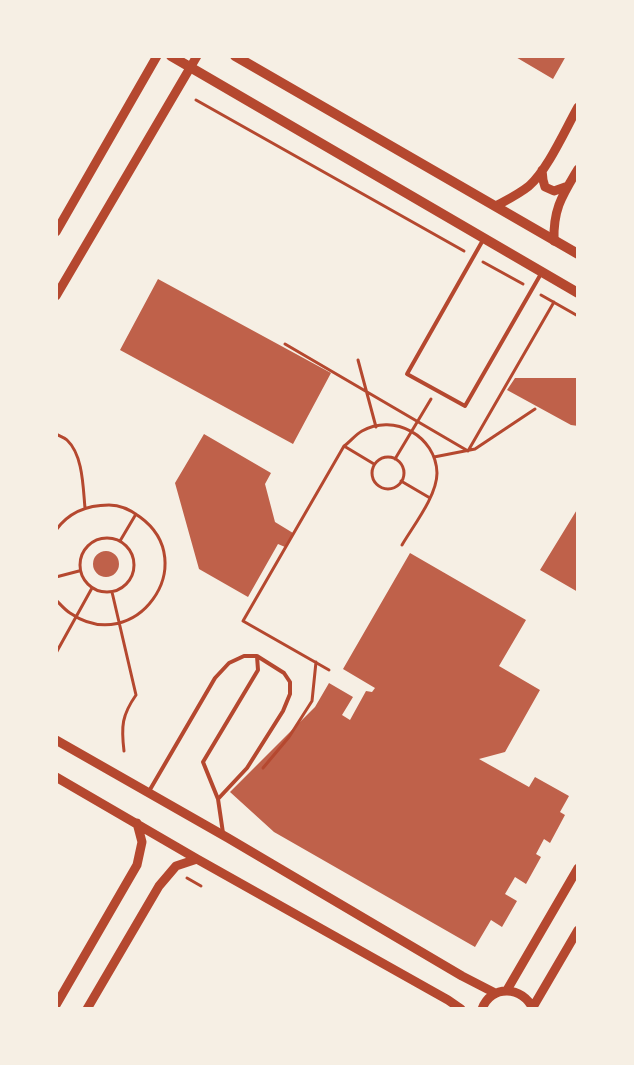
<!DOCTYPE html>
<html>
<head>
<meta charset="utf-8">
<style>
  body { margin:0 }
  #map { position:relative; width:634px; height:1065px; overflow:hidden; background:#f6efe4; font-family:Lora,serif }
  canvas { display:block }
  .frame { position:absolute; inset:0; border:58px solid #f6efe4; pointer-events:none }
</style>
</head>
<body>
<div id="map">
<canvas width="634" height="1065"></canvas>
<div class="frame"></div>
</div>
<script>
const c = document.querySelector('canvas').getContext('2d');
c.lineJoin = 'round';
function fill(path, color) { c.fillStyle = color; c.fill(path, 'evenodd'); }
function strokePath(path, color, width, dash) { c.strokeStyle = color; c.lineWidth = width; c.lineCap = dash ? 'butt' : 'round'; c.setLineDash(dash || []); c.stroke(path); }
const building = new Path2D(`
  M514,56H566L553,79Z
  M158,279L331,373L293,444L120,350Z
  M515,378H578V426L571,425L507,390Z
  M204,434L271,473L265,484L275,522L293,533L285,547L278,544L248,597L199,569L175,483Z
  M578,508V592L540,570Z
  M93 564a13 13 0 1 1 26 0a13 13 0 1 1-26 0Z
  M410,553L526,620L499,666L540,690L505,752L479,759L529,787L535,777L569,796L560,812L565,815L550,843L544,839L536,854L541,857L526,884L515,877L505,894L517,901L502,927L491,920L475,947L274,832L230,792L315,707L329,683L353,697L342,715L350,720L366,691L372,692L375,688L343,669Z`);
const path = new Path2D(`
  M196,100L464,251
  M483,262L523,284
  M541,295L578,316
  M285,344L468,451L554,302
  M358,360L376,427
  M56,434C59,436 64,437 67,440C83,455 83,487 85,508
  M344,446L374,464
  M372 473a16 16 0 1 1 32 0a16 16 0 1 1-32 0Z
  M434,457L475,449L535,409
  M395,459L431,399
  M401,481L430,498
  M56,530C69,512 88,505 109,505C120,505 131,510 140,517C203,563 135,658 70,613C65,610 60,604 56,600
  M80 565a27 27 0 1 1 54 0a27 27 0 1 1-54 0Z
  M120,541L136,514
  M56,577L79,571
  M112,592L136,695C122,715 121,726 124,751
  M56,653L92,588
  M329,670L243,621L344,446C350,442 355,435 362,431C394,413 436,436 437,473C437,496 413,526 402,545
  M263,768L289,737L312,701L316,662
  M187,878L201,886`);
const service = new Path2D(`
  M483,240L407,374L465,406L542,272
  M148,793L215,678L229,663L244,656H257L284,673L290,682V694L283,711L247,768L218,799L223,833
  M218,799L203,762L258,670L257,656`);
const tertiary = new Path2D(`
  M542,170L543,180L545,187L554,191L568,186
  M496,206C507,200 519,194 529,186C548,169 565,130 578,107
  M56,232L157,56
  M554,241C553,209 562,196 578,169
  M56,296L197,56
  M56,740L228,838L462,976L495,993
  M56,777L197,859L448,1000L461,1009
  M507,990L578,868
  M56,1005L137,865L142,842L137,823
  M533,1007L578,930
  M87,1009L159,886L176,866L197,859
  M482,1009C491,984 523,986 533,1009`);
const secondary = new Path2D(`
  M171,56L578,293
  M235,56L578,254`);
fill(building, '#bf614a');
strokePath(path, '#b5482f', 3);
strokePath(service, '#b5482f', 4);
strokePath(tertiary, '#b5482f', 9);
strokePath(secondary, '#b5482f', 10);
</script>
</body>
</html>
